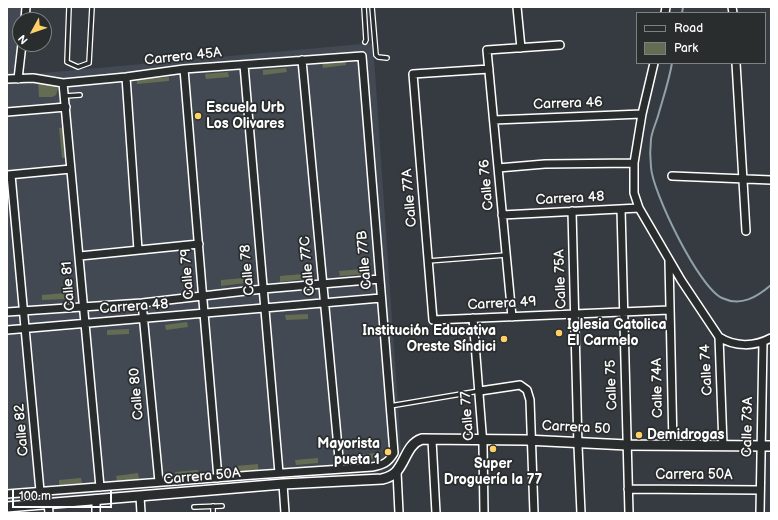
<!DOCTYPE html>
<html>
<head>
<meta charset="utf-8">
<style>
  body { margin:0 }
  #map { position:relative; width:778px; height:520px; overflow:hidden; background:#363b41; font-family:"Balsamiq Sans",sans-serif }
  canvas { display:block }
  .frame { position:absolute; inset:0; border:8px solid #fff; pointer-events:none }
  .legend { position:absolute; left:636px; top:12px; width:130px; height:52px; box-sizing:border-box; background:#2a2d2e; border:1px solid #7f8182; margin:0; padding:5px 7px; list-style:none; font-size:12px; color:#fff }
  .legend li { display:flex; align-items:center; gap:8px; height:20px }
  .legend b { width:20px; border:1px solid #7f8182 }
  .north { position:absolute; left:12px; top:12px; width:40px; height:40px; box-sizing:border-box; background:#2a2d2e; border:1px solid #7f8182; border-radius:50%; rotate:230deg; font-size:11px; font-weight:700; line-height:16px; text-align:center; color:#fff }
  .north::after { content:''; display:block; margin:auto; width:14px; height:18px; background:#ffd166; clip-path:polygon(50% 0,100% 100%,50% 72%,0 100%) }
  .scale { position:absolute; left:12px; top:490px; width:100px; height:18px; box-sizing:border-box; border:2px solid #fff; border-top:0; padding-left:5px; font-size:12px; line-height:14px; white-space:nowrap; color:#fff; -webkit-text-stroke:3px #2a2d2e; paint-order:stroke }
</style>
</head>
<body>
<div id="map">
<canvas width="778" height="520"></canvas>
<div class="frame"></div>
<ul class="legend">
<li><b style="height:5px;background:#2a2d2e"></b>Road</li>
<li><b style="height:11px;background:#646d53"></b>Park</li>
</ul>
<div class="north">N</div>
<div class="scale">100 m</div>
</div>
<script>
const c = document.querySelector('canvas').getContext('2d');
c.lineJoin = 'round';
function fill(path, color) { c.fillStyle = color; c.fill(path, 'evenodd'); }
function strokePath(path, color, width, dash) { c.strokeStyle = color; c.lineWidth = width; c.lineCap = dash ? 'butt' : 'round'; c.setLineDash(dash || []); c.stroke(path); }
function label(font, color, halo, rows, align = 'center') {
  c.font = font + ' "Balsamiq Sans",sans-serif'; c.lineWidth = 3.5; c.setLineDash([]); c.textBaseline = 'middle'; c.strokeStyle = halo; c.fillStyle = color; for (const [text, x, y, turn = 0] of rows) {
    c.save(); c.translate(x, y); c.rotate((+turn || 0) * Math.PI / 180); c.textAlign = isNaN(turn) ? turn : align; if (halo) c.strokeText(text, 0, 0); c.fillText(text, 0, 0); c.restore();
  }
}
const built = new Path2D(`
  M7,7H28L27,20H20L21,75L373,43L401,450L394,463L389,467L382,471L374,472L7,503Z`);
const green = new Path2D(`
  M345,60L346,65L323,68L322,62Z
  M286,68L287,72L263,75V70Z
  M228,72L229,77L206,79L205,74Z
  M169,77V81L137,84V80Z
  M38,81L56,86L58,88L56,95L52,97H39Z
  M65,127L67,158H62L59,128Z
  M363,269V274L340,276L339,271Z
  M303,274L304,279L280,282V276Z
  M244,278L245,283L221,286V280Z
  M65,293L66,299L42,300V295Z
  M308,314V319L286,320L285,315Z
  M187,322L188,327L166,330L165,325Z
  M129,329V334L107,335V330Z
  M377,453L378,458L355,460V455Z
  M318,458V463L296,465L295,460Z
  M258,464V470L236,472V466Z
  M198,470V475L176,477L175,472Z
  M138,473L139,479L117,481L116,476Z
  M81,478L82,483L59,485V480Z`);
const stream = new Path2D(`
  M682,13L683,7
  M672,63C669,81 663,98 658,116C656,123 652,131 651,139C650,148 650,158 651,167C652,191 699,288 722,298C741,307 757,297 771,285`);
const service = new Path2D(`
  M69,7L67,62L78,67L89,63L92,7
  M364,7L366,40L365,42
  M372,7L376,55L378,57L387,58
  M65,96L80,95
  M428,261L506,255
  M390,406L479,391
  M213,506V513
  M194,507L222,506`);
const minor = new Path2D(`
  M517,7L521,48
  M732,7L733,13
  M665,13L666,7
  M25,20L26,7
  M302,60L340,469
  M654,63L642,114L634,163V193L639,208L681,280L719,337L723,445
  M736,63L746,231
  M244,65L279,473
  M184,69L205,325L218,478
  M489,69L413,74L433,320L669,310
  M126,77L138,250
  M7,79L33,78L63,83L126,77L184,69L362,56L394,453C388,463 383,465 372,467L253,475L7,494
  M18,79L22,44
  M63,83L100,487
  M7,112L66,107
  M494,120L642,114
  M498,168L545,164L634,163
  M8,175L71,169
  M11,175L40,491
  M672,176L771,180
  M621,209L629,513
  M572,211L578,446L581,513
  M502,215L639,208
  M80,256L199,244
  M669,261L673,445
  M142,303L159,482
  M7,312L142,303L263,289L380,279
  M512,317L487,50L560,45
  M473,318L483,445L484,513
  M7,330L381,298
  M719,337C735,347 754,347 771,338
  M480,391L520,385L527,390L530,400L534,513
  M432,440L436,513
  M397,472L399,513
  M283,484L285,513
  M628,489L760,490
  M140,496L141,513
  M96,499V513
  M48,503L49,513
  M760,513L763,342`);
const tertiary = new Path2D(`
  M7,507L283,484L382,479C387,478 392,476 396,472C406,461 407,444 422,439L526,440L627,445L771,446`);
const markers = [
  [198,116,4,"#ffd166"],
  [559,333,4,"#ffd166"],
  [504,339,4,"#ffd166"],
  [639,435,4,"#ffd166"],
  [493,449,4,"#ffd166"],
  [388,452,4,"#ffd166"]
];
const streetNames = [
  ["Carrera 45A",183,57,-6],
  ["Carrera 46",568,104,-2],
  ["Calle 76",487,185,-95],
  ["Calle 77A",410,198,-95],
  ["Carrera 48",570,199,-3],
  ["Calle 77B",365,260,-95],
  ["Calle 77C",308,266,-95],
  ["Calle 78",248,270,-95],
  ["Calle 79",188,274,-94],
  ["Calle 75A",561,279,-92],
  ["Calle 81",69,286,-94],
  ["Carrera 49",502,304,-3],
  ["Carrera 48",134,307,-4],
  ["Calle 74",707,370,-93],
  ["Calle 75",612,385,-92],
  ["Calle 74A",658,388,-91],
  ["Calle 80",137,394,-95],
  ["Calle 77",468,416,-94],
  ["Calle 73A",748,427,-89],
  ["Carrera 50",576,428,3],
  ["Calle 82",22,430,-95],
  ["Carrera 50A",694,475],
  ["Carrera 50A",202,477,-5]
];
const poiNames = [
  ["Escuela Urb",206,108],
  ["Los Olivares",206,124],
  ["Iglesia Catolica",567,325],
  ["El Carmelo",567,341],
  ["Institución Educativa",496,331,"right"],
  ["Oreste Síndici",496,347,"right"],
  ["Demidrogas",647,435],
  ["Mayorista",380,444,"right"],
  ["pueta 1",380,460,"right"],
  ["Super",493,464,"center"],
  ["Droguería la 77",493,480,"center"]
];
fill(built, '#424952');
fill(green, '#646d53');
strokePath(stream, '#91a1a7', 2);
strokePath(service, '#fff', 6);
strokePath(minor, '#fff', 10);
strokePath(tertiary, '#fff', 12);
strokePath(service, '#2a2d2e', 3.5);
strokePath(minor, '#2a2d2e', 7);
strokePath(tertiary, '#2a2d2e', 9);
for (const [x, y, r, color] of markers) { const dot = new Path2D(); dot.arc(x, y, r, 0, 2 * Math.PI); c.fillStyle = color; c.fill(dot); strokePath(dot, '#2a2d2e', 1.5); }
label('14px', '#fff', '#2a2d2e', streetNames);
label('bold 14px', '#fff', '#2a2d2e', poiNames, 'left');
</script>
</body>
</html>
